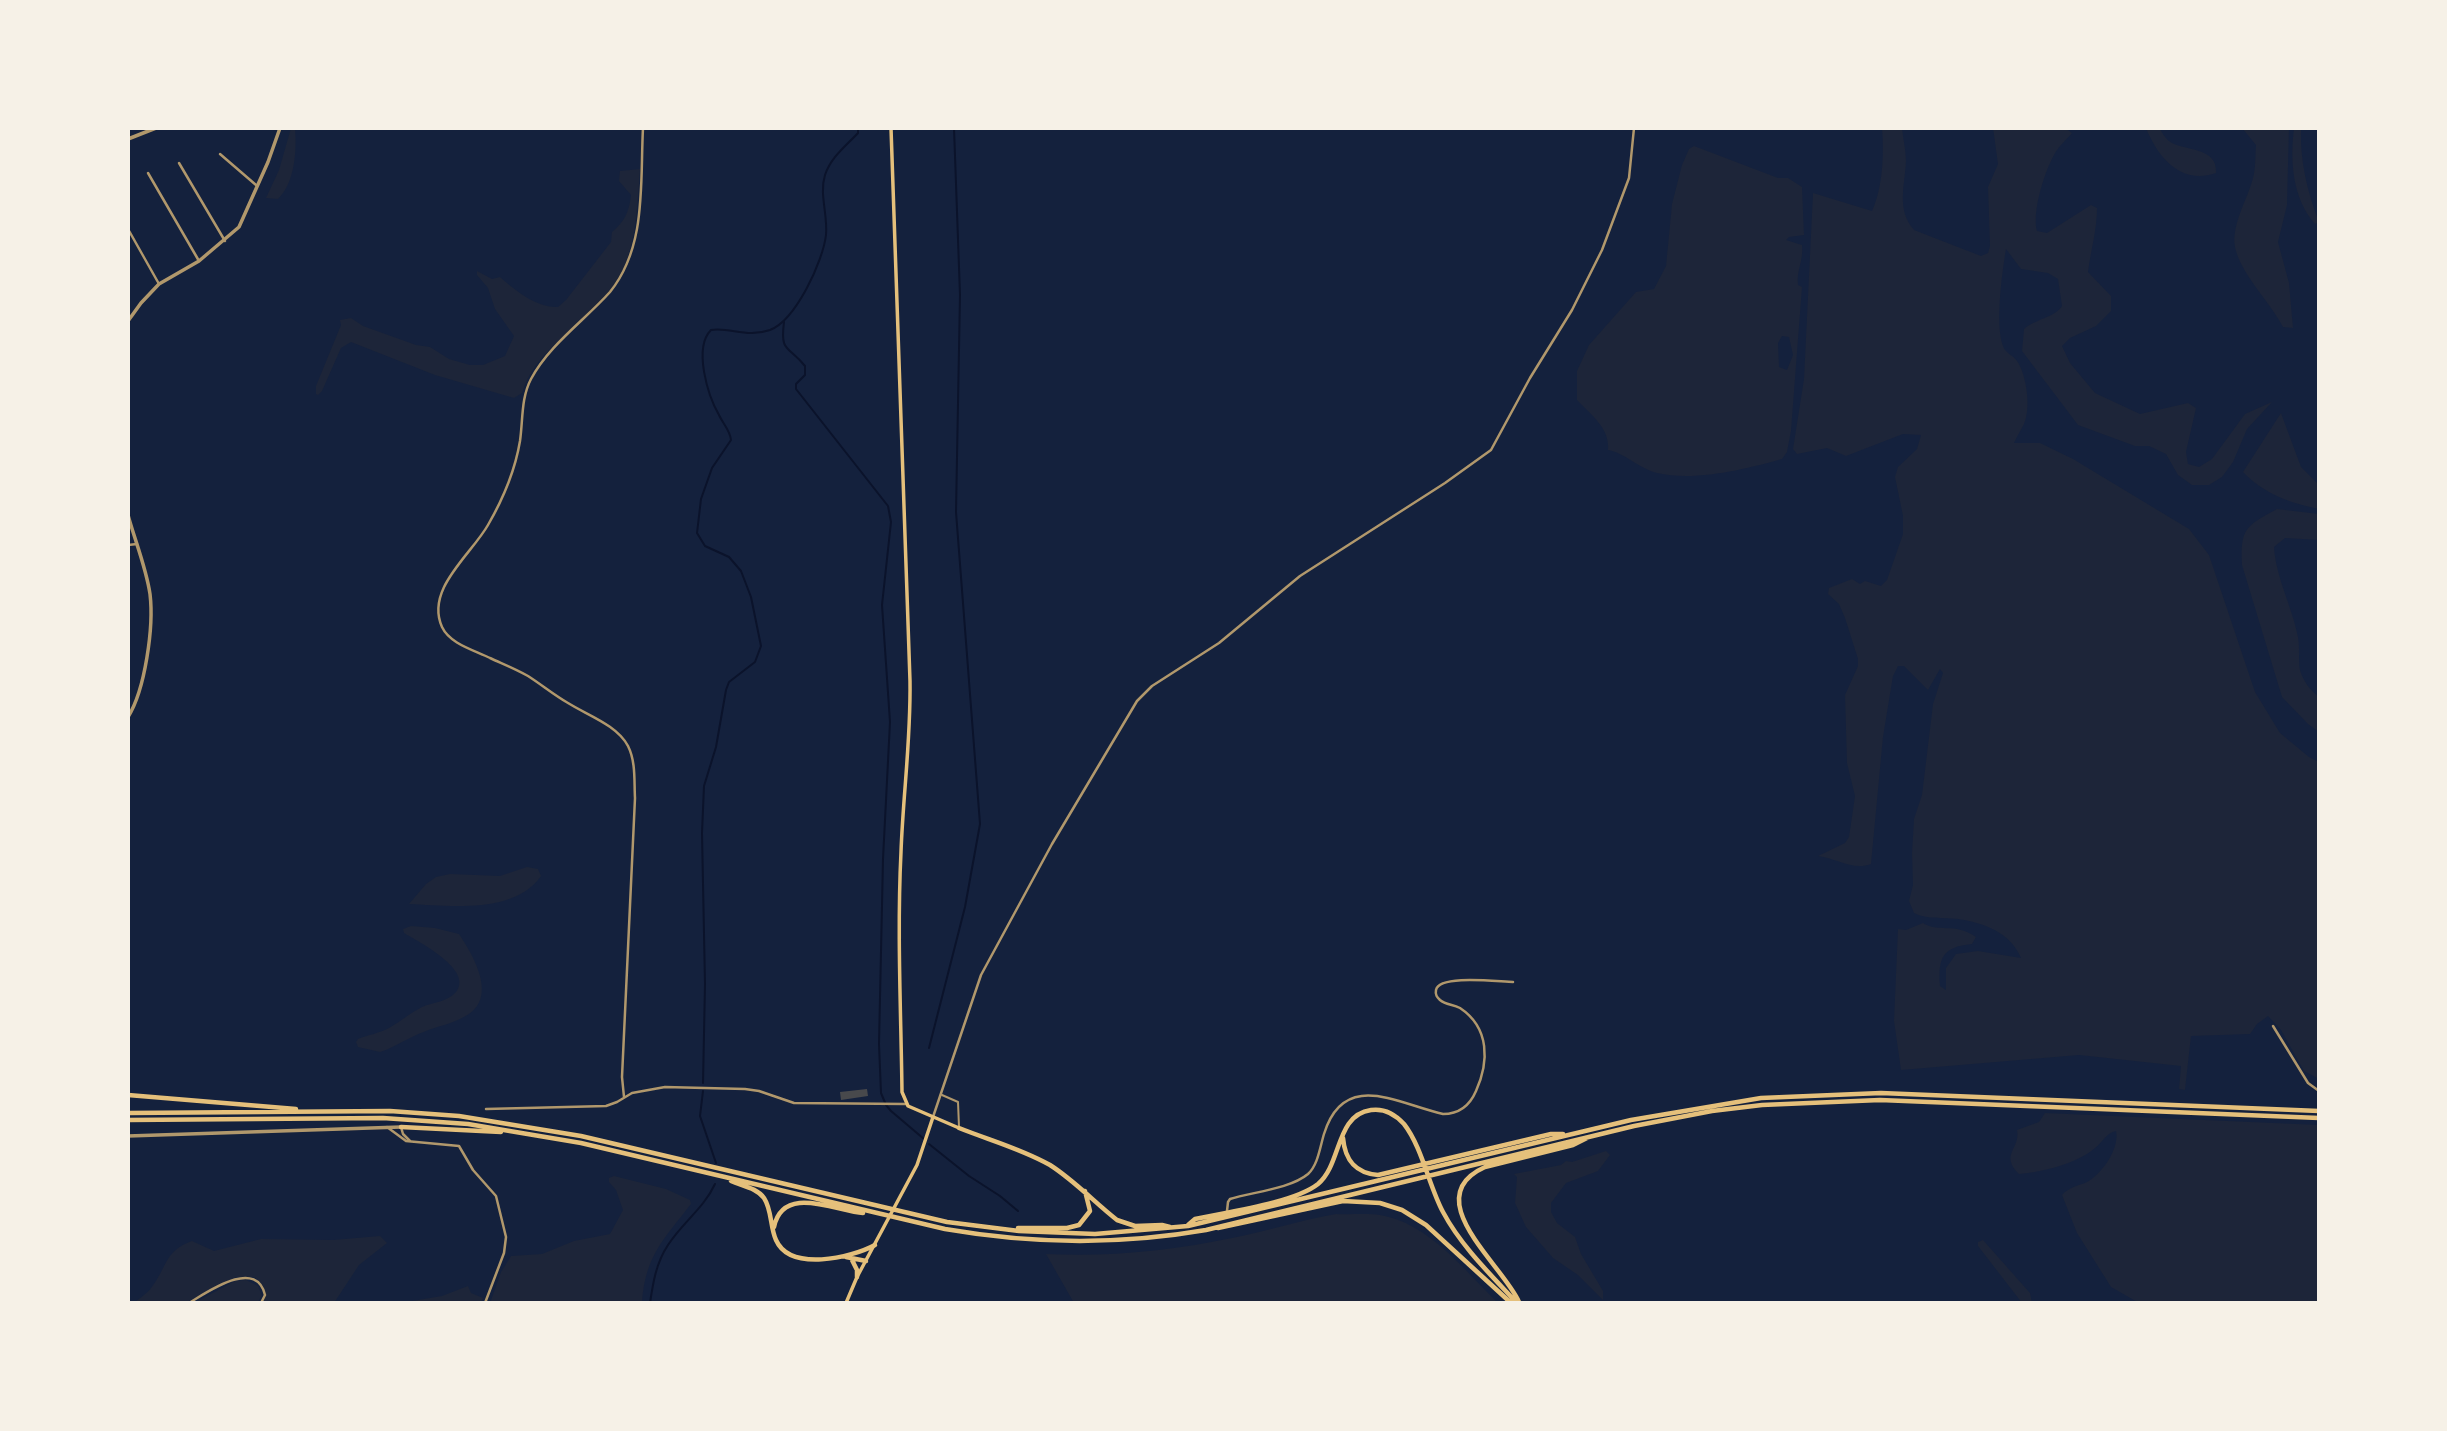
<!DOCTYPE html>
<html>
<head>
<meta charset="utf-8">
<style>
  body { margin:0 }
  #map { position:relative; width:2447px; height:1431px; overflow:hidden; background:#14213d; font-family:"Alegreya Sans",sans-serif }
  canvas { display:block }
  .frame { position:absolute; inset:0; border:130px solid #f6f1e7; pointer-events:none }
</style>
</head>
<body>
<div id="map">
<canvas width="2447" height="1431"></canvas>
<div class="frame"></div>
</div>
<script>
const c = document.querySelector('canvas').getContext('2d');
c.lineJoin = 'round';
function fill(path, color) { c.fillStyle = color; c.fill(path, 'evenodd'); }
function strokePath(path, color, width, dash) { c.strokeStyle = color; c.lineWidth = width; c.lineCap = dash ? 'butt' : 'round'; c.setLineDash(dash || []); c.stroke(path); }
const green = new Path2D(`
  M291,128H295C297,150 295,183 278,199L266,198L279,170Z
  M1882,128H1902C1903,139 1906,150 1906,161C1905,186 1896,209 1914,230L1981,256L1988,253L1990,246L1988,187L1998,164L1993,128H2065L2072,133C2066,140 2058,147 2054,155C2044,173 2032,212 2037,231L2047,233L2091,205L2097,208C2097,229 2091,250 2088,272L2111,296V311L2096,326L2070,338L2062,346L2070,363L2095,393L2140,414L2188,403L2196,408L2186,452L2188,464L2199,467L2212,459L2245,414L2272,402L2247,429L2233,462L2222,477L2209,485H2192L2178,475L2166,454L2149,446H2135L2078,425L2022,351L2024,329C2035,319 2054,318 2062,306L2058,279L2048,273L2021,269L2006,249C2002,273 1995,324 2003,346C2005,353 2013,355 2017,361C2027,375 2031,409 2024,424C2021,430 2017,436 2014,443H2040L2073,459L2189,529L2209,555L2255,692L2280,733L2309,757L2319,762V1079L2304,1071L2281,1030L2268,1016L2257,1024L2250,1034L2191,1036L2185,1090L2179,1089L2181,1066L2079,1055L1901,1070L1894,1021L1898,929L1906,930L1923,923C1938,933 1955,922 1976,937L1972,944C1942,947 1938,958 1940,986L1946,990V968L1956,954L1978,951L2021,958C2010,932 1984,923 1958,919C1942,917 1928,920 1914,913L1909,901L1913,885L1912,853L1914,819L1922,795L1933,704L1943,673L1940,669L1928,690L1904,666H1898L1893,676L1883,737L1871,864C1853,871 1836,858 1818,856L1845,843L1849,837L1855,796L1847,763L1845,695L1858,666V659L1845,618L1839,604L1828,594L1829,588L1852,579L1860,584L1865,581L1881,586L1887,580L1903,534V516L1895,477L1898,467L1917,449L1921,435L1903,434L1846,456L1827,448L1797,454L1793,449L1804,379L1813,193L1872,211C1883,187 1884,154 1882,128Z
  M2146,128H2159C2162,132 2165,138 2169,141C2184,152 2218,146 2216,173C2181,185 2158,158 2146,128Z
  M2242,128H2289L2287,205L2278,242L2289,283L2293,328L2283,327C2270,302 2240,273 2235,247C2231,225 2248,198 2253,178C2256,167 2255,155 2256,145Z
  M2294,128H2301C2300,161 2307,191 2319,222L2315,224C2292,198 2290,160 2294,128Z
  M1694,146L1778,178H1788L1802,187L1804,235L1789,237L1786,240L1802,245C1804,260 1796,271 1798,285L1802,287L1791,431L1787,452L1782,459C1746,469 1695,482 1657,473C1640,469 1623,452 1608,450C1610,428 1591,415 1577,400V371L1589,345L1636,292L1654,289L1666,266L1672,204L1682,165L1689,149ZM1782,336L1789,337L1793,355L1787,370L1779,367L1778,343Z
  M640,169C637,208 637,250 615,284C589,324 536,346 522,393L514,398L435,375L351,342L341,348L322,391L318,395L316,394V386L341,325L340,320L351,318L363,326L416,345L430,347L449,359L470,365H483L505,356L514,336L495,309L488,288L477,275V271L492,279L500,277C515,290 536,308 558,307L566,300L611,242L612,232C625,221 629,212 631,195L619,181L620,171Z
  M2281,413L2301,467L2319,485V509C2290,503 2264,494 2243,472Z
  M2277,509L2319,514V540L2285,538L2274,547C2276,578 2292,606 2298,637C2300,648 2298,660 2300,670C2303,681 2311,691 2319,697V732L2308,724L2282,697L2242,565C2240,528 2246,526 2277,509Z
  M527,867L538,869L541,876C515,914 450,906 409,904L426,884L436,877L450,874L500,876Z
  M411,926L435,928L459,934C475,958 500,1001 462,1018C451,1024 438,1026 426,1031C412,1036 399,1044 386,1050L380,1052L358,1047L356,1042L358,1039C368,1035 380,1033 389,1028C400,1022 410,1013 422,1007C433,1002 448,1002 456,992C474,970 419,942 404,933L403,929Z
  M2045,1113L2319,1125V1303H2139L2111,1287L2077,1233L2062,1195C2069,1187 2078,1186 2087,1182C2102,1174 2120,1148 2116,1131C2106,1133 2103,1142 2095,1148C2076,1164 2043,1172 2019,1174C1999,1154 2021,1149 2017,1130L2039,1122Z
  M1606,1151L1610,1155L1598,1171L1566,1183L1551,1203V1212L1557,1223L1575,1237L1581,1254L1603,1291V1300L1578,1275L1553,1258L1526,1227L1515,1203L1517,1177L1514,1174L1561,1165L1566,1161L1572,1162Z
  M614,1176L666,1189L690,1200L691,1204C664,1239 645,1256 642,1303H490L501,1272L511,1256L542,1254L574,1241L610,1234L623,1210L616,1190L609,1182V1178Z
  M1336,1214C1350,1215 1366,1213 1380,1215C1429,1223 1465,1271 1498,1303H1074L1046,1254C1108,1257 1170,1251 1232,1238C1267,1231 1301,1220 1336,1214Z
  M380,1236L387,1243L359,1265L334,1303H262L266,1295L262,1284L254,1277H236L185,1303H134C139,1298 147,1294 151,1288C167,1268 164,1251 192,1241L214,1251L261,1239L333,1240Z
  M1983,1240L2030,1293L2032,1303H2022L1978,1246V1242Z
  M246,1280L258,1286L262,1296L257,1303H194L235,1281Z
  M468,1286L471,1293L483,1298L481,1303H411L412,1301L442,1296Z`);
const stream = new Path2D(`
  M784,322C780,353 788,345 805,366V375L796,384V389L888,506L891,522L882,605L890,722L883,859L879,1044L881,1093L886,1105L891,1111L924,1139
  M929,1048L965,907L980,824L956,512L960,295L954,128
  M703,1083L705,984L702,833L704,786L716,747L726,690L729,682L755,662L761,646L751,597L741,571L729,557L705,546L697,533L701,499L712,468L731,440C730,430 723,424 719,415C708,396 693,348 711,330C730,327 747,338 770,330C796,320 823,261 826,235C828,215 819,194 825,175C831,157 846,146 858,133V128
  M703,1091L700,1116L716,1163
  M929,1144L969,1176L1000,1196L1018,1211
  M650,1303C653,1283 656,1263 668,1245C682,1223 704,1208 715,1184`);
const building = new Path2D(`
  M867,1089L868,1096L841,1100L840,1092Z`);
const service = new Path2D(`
  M942,1095L958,1102L959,1127`);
const minor = new Path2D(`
  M220,154L256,185
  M179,163L225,241
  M148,173L199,261
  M128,229L159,284
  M128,545L137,544
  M2273,1026L2308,1083L2319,1091
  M624,1097L622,1077L635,798C634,781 636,762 628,746C617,725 587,715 568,703C554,695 542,685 528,676C516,669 503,664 490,658C474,650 450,644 442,627C425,589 471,555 488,525C503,499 515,471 520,441C523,420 521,398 531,379C549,345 585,320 610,292C647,246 640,183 643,128
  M486,1109L606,1106L617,1102L632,1093L665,1087L745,1089L759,1091L794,1103L906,1104
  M933,1117L981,975L1052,844L1137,701L1152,686L1219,643L1300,576L1445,483L1491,450L1530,378L1572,310L1602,250L1629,178L1634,128
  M387,1127L406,1141L459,1146L473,1170L496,1196L506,1237L504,1253L485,1303
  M401,1127L403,1134L410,1141
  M1227,1211L1228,1202L1230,1199C1252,1192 1290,1189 1308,1174C1318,1165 1320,1147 1324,1134C1344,1069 1398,1104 1443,1114C1459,1114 1470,1105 1476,1091C1489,1062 1490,1028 1460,1008C1453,1004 1446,1005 1440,1000C1437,997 1435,995 1436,990C1439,974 1500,982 1513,982
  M189,1303C206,1293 256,1257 265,1295L261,1303`);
const tertiary = new Path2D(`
  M128,139L156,128
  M128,321L141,303L159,284L199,261L239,227L268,162L280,128
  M128,515C135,541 146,567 150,594C154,627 145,690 128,717
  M128,1136L401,1127`);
const secondary = new Path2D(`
  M891,128L910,681C911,739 903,795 901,852C897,932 901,1012 902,1092L908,1106L959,1128
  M846,1303L857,1277L917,1165L933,1117`);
const trunk = new Path2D(`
  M128,1095L296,1109
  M128,1113L390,1111L459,1116L581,1136L947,1222L1019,1231L1095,1234L1188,1226L1631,1120L1761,1098L1881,1093L2319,1111
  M128,1120L383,1118L468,1124L581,1143L945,1229C1031,1244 1120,1245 1206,1230L1634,1126L1712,1111L1762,1105L1880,1100L2319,1118
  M401,1127L501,1132
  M959,1128C989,1140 1022,1149 1050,1165C1075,1181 1094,1202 1117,1220L1135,1226L1162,1225L1170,1227
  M1343,1138C1345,1160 1355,1173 1378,1175L1551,1134H1563
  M731,1181C742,1186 757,1188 764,1198C772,1210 770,1227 776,1240C790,1272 851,1258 875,1245
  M1188,1225L1195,1219C1227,1212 1294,1203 1318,1184C1342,1164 1335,1115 1371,1110C1385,1108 1395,1114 1404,1124C1422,1147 1429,1186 1443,1212C1461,1246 1491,1275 1517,1303
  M774,1227C783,1184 836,1211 863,1213
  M1018,1228H1067L1079,1225L1090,1211L1085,1191
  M1218,1228L1343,1201L1380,1203L1402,1210L1426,1225L1511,1303
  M846,1257L866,1261
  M852,1260L857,1270V1277
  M1519,1302C1504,1266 1416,1198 1485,1167L1573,1145L1587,1138`);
fill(green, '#1d2539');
strokePath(stream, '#0b132b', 2);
fill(building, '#48494c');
strokePath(service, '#b1986c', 2);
strokePath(minor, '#b1986c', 2.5);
strokePath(tertiary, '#b1986c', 3.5);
strokePath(secondary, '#e5c07b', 3.5);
strokePath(trunk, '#e5c07b', 4.5);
</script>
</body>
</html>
